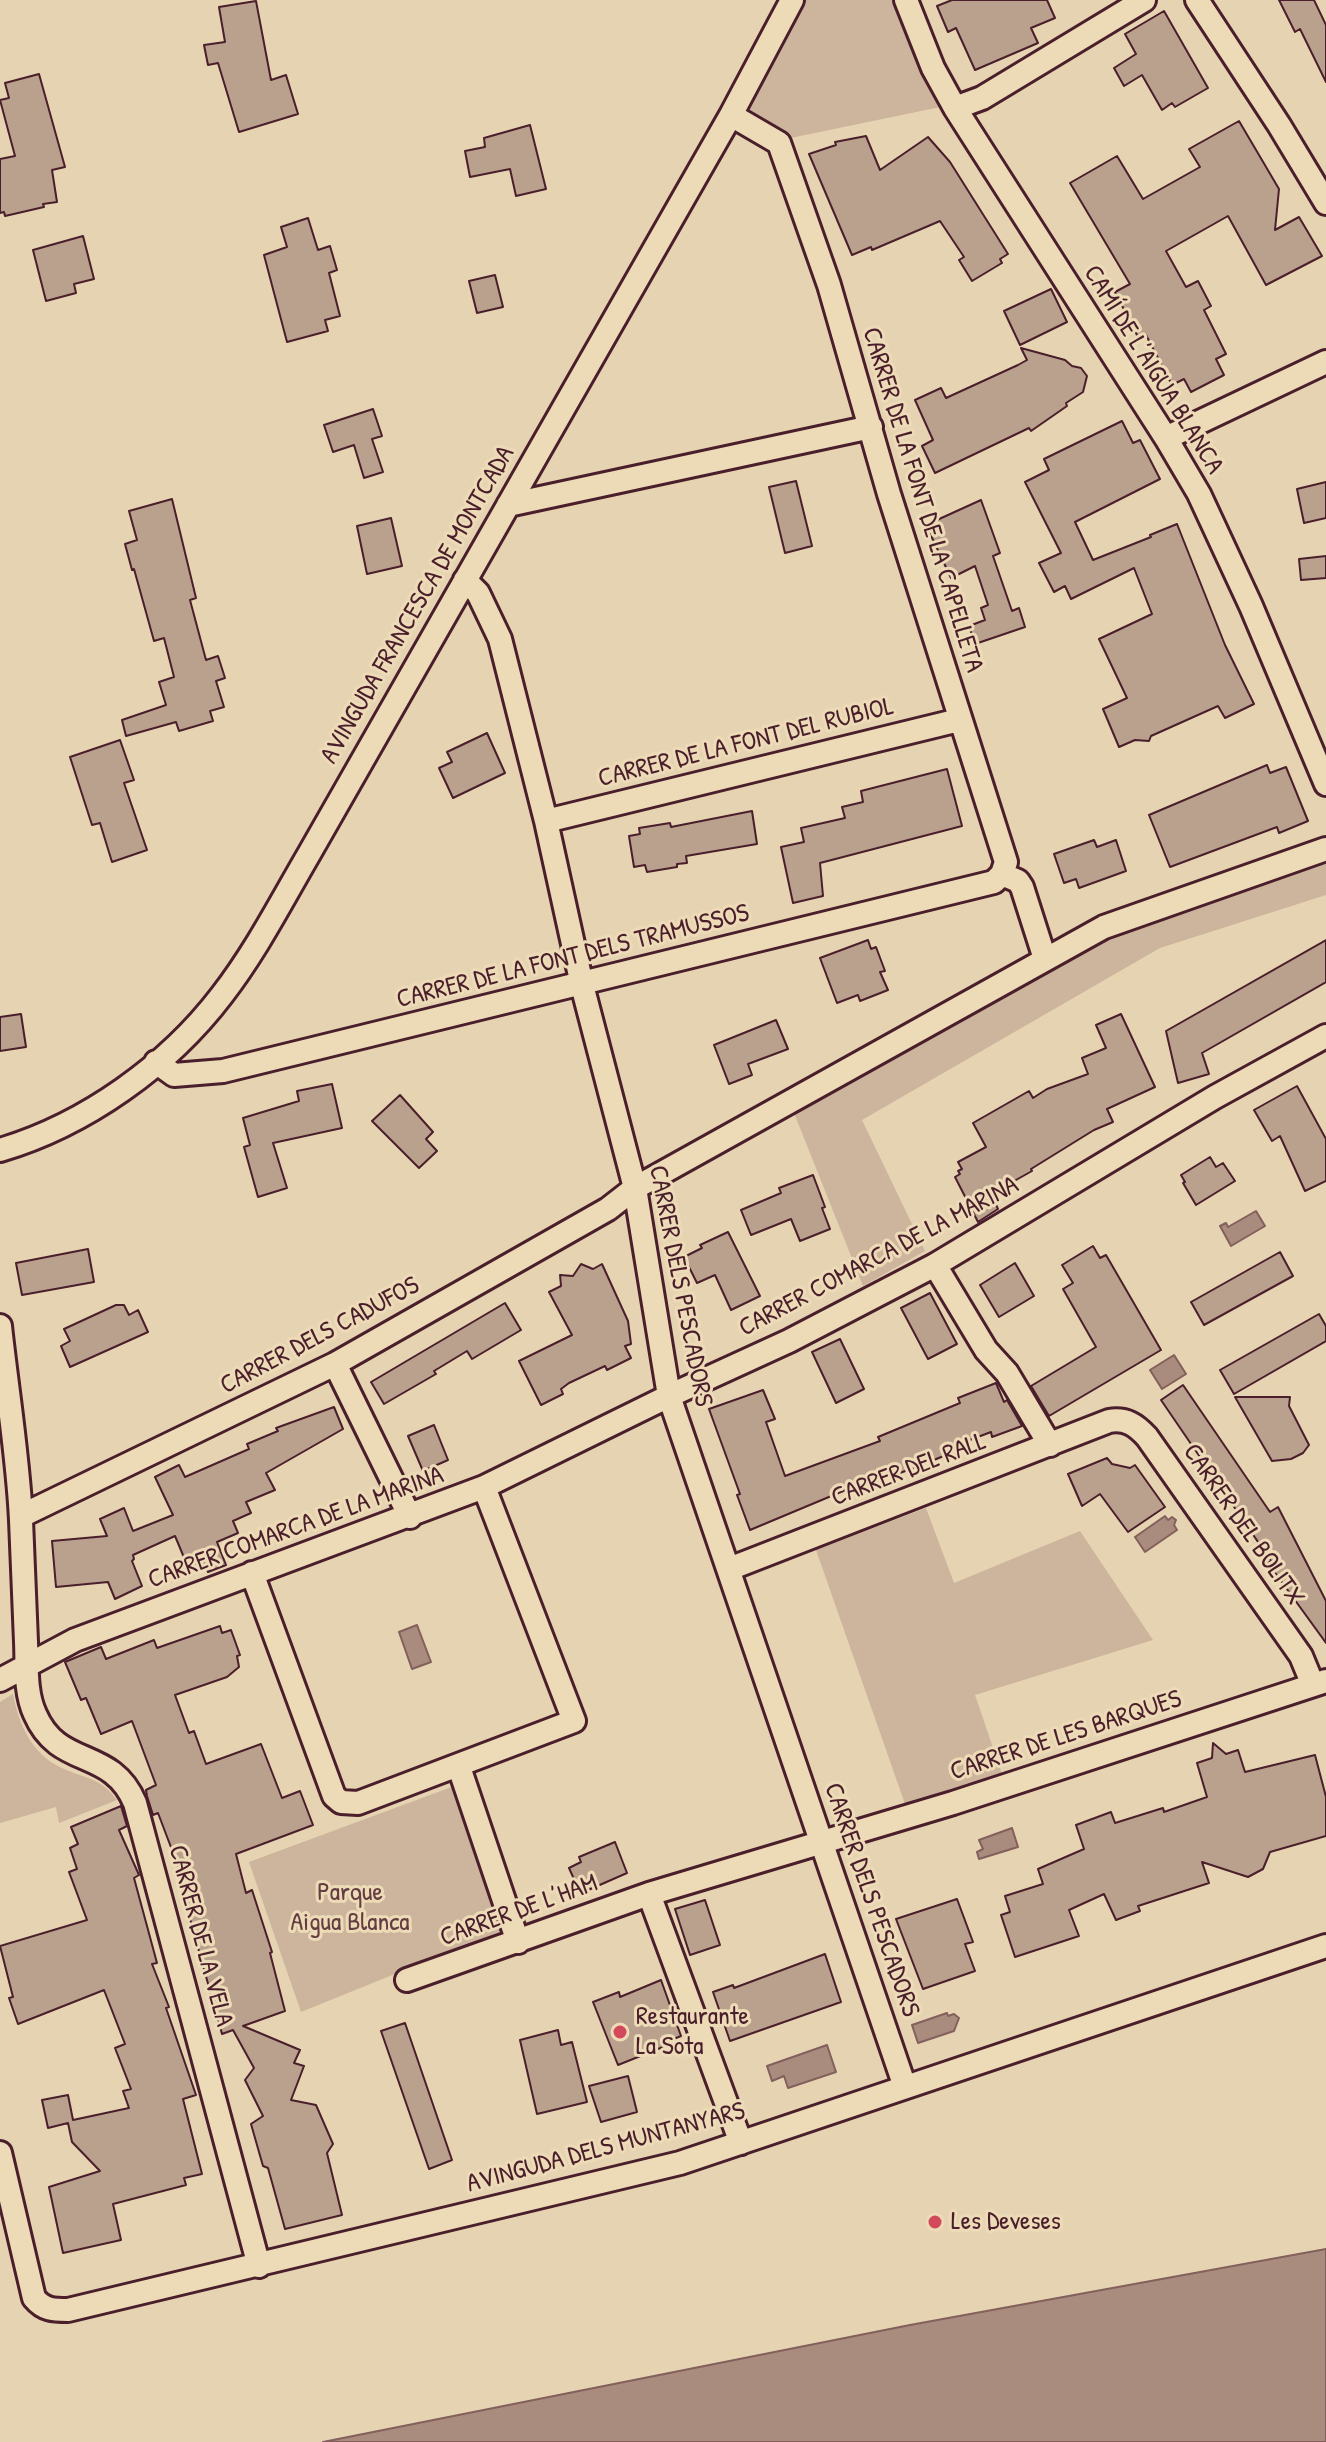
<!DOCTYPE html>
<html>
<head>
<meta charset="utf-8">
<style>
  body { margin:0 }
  canvas { display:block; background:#e6d3b2 }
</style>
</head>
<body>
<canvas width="1326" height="2442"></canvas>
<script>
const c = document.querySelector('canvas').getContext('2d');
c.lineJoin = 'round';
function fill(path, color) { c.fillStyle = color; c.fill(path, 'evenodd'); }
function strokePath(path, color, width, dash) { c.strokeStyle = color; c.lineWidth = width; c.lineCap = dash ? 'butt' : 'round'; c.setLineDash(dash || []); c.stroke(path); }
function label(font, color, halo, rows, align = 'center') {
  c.font = font + ' "Patrick Hand",sans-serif'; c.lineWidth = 6; c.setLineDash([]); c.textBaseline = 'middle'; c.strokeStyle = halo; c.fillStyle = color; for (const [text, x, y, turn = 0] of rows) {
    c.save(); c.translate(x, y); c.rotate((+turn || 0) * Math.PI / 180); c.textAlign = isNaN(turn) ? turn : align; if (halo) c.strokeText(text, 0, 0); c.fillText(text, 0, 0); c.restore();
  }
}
const green = new Path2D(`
  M795,0H902L950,105L781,140L735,115Z
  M1326,858V895L1160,948L862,1120L925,1251L863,1286L794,1113L1104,936Z
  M926,1508L954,1583L1080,1531L1153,1640L975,1695L1002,1774L905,1804L816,1550Z
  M13,1694C19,1726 33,1756 64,1769C87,1779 101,1778 117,1800L59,1823L56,1807L0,1823V1702Z
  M457,1785L501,1931L301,2012L249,1862Z`);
const water = new Path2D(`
  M1256,1211L1265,1226L1231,1246L1220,1226L1226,1223L1228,1227Z
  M1174,1355L1186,1374L1162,1389L1150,1370Z
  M1165,1516L1168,1520L1172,1517L1176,1520L1174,1525L1177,1530L1145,1552L1135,1537Z
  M417,1625L431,1662L412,1669L399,1632Z
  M1012,1828L1018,1847L979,1859L977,1852L983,1849L979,1840Z
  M947,2013L948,2016L954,2014L959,2018L954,2031L918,2043L912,2025Z
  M827,2045L836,2072L788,2088L784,2076L772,2081L767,2066Z
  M1326,2249V2442H323L910,2325Z`);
const building = new Path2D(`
  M952,0H1047L1055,18L1031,28L1038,43L975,70L956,28L948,32L937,6Z
  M1279,0H1314L1326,25V82L1300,29L1295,32Z
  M256,1L271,80L286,75L298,114L239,132L218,63L208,65L204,45L225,42L219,7Z
  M1164,11L1208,88L1175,107L1172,103L1162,110L1142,75L1124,86L1114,68L1136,54L1125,34Z
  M39,74L65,167L52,170L57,202L43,204L44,207L5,216L4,212L0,213V159L15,156L0,100L9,98L5,83Z
  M1239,121L1279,189L1275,230L1299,217L1322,256L1266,285L1228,216L1166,251L1186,287L1198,281L1211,306L1204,310L1226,354L1216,359L1224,375L1191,392L1184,379L1172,385L1146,335L1139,339L1115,292L1130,284L1070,183L1117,156L1143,199L1200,167L1189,149Z
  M530,125L546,189L516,196L510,169L470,177L465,151L485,147L484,138Z
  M866,136L880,170L928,137L950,162L1008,254L1000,259L1002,263L972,281L959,260L964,257L940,221L872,250L871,247L852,255L809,154L836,145L835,142Z
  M308,218L318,250L330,246L337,270L329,273L340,316L325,320L328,331L287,342L264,255L287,247L281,227Z
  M83,236L94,279L74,284L76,293L46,301L33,250Z
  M495,275L503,307L477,313L469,281Z
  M1051,289L1067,322L1020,345L1004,311Z
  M1021,348L1065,360L1072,366L1081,368L1087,376L1083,392L1066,403L1067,406L1031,431L1029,428L935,473L922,446L933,440L915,400L941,388L946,398L1018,365L1027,360Z
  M373,409L382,436L372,439L383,472L364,478L354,445L333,452L324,425Z
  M1122,421L1133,443L1140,440L1160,479L1075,522L1093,560L1151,537L1150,535L1177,524L1225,645L1254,704L1225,718L1218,706L1151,736L1149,741L1135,740L1119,747L1103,709L1127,698L1099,639L1152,614L1134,568L1071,599L1065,586L1054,592L1039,563L1061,553L1025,482L1049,470L1044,459Z
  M796,481L812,546L785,553L769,487Z
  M1326,482V518L1304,523L1297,489Z
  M172,499L196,598L190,600L206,660L218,656L225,678L216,681L224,707L210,711L213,721L179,731L176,722L126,736L122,720L166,705L159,682L174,677L164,638L154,641L134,569L132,570L125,544L137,540L129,511Z
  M981,500L1000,553L993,556L1012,611L1019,608L1025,627L975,644L969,626L985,620L981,608L988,605L975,566L951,578L926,525Z
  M391,518L402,566L367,574L357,526Z
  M1326,556V578L1301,580L1299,559Z
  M487,733L505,773L453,798L439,768L452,762L447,752Z
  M120,740L134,780L124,783L147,850L112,862L100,823L92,825L70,757Z
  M1267,765L1270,773L1286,767L1308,821L1279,833L1277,827L1170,867L1149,815Z
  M947,769L962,826L820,863L823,896L793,903L781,847L804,842L801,828L845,818L842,807L863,802L861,791Z
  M752,811L757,844L686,856L687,863L677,864V867L647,872L645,865L634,867L629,836L640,834L639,828L670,823L671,827Z
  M1094,840L1097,847L1116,840L1126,871L1079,888L1076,879L1064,883L1054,854Z
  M868,940L871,949L876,947L885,971L880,972L888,990L860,1001L858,995L837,1003L820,958Z
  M1326,940V982L1202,1053L1209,1074L1178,1083L1166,1031Z
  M21,1014L26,1047L0,1051V1017Z
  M1121,1014L1155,1087L1107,1109L1113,1122L1094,1130L1031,1169L1032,1171L991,1194L998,1209L978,1222L955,1177L960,1174L958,1171L962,1169L958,1162L986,1147L973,1123L1029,1091L1033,1098L1047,1089L1088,1074L1082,1058L1106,1048L1096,1025Z
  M776,1020L788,1049L748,1064L752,1075L729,1084L714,1045Z
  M332,1084L342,1128L273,1143L287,1188L258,1197L244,1147L250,1145L243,1118L299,1101L297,1091Z
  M1297,1086L1326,1139V1181L1305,1191L1280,1136L1272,1141L1254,1110Z
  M400,1095L433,1132L426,1139L437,1151L419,1168L372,1121Z
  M1210,1157L1216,1167L1223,1163L1235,1181L1196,1205L1183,1183L1185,1182L1181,1175Z
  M813,1175L825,1207L822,1208L830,1229L800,1241L791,1219L751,1235L741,1210L781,1193L779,1188Z
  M728,1232L760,1296L731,1310L715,1275L697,1283L684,1257L702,1248L700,1245Z
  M1093,1246L1100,1258L1106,1255L1161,1350L1049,1416L1031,1386L1096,1347L1063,1289L1073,1283L1062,1265Z
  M88,1249L94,1282L22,1295L16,1263Z
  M1280,1252L1293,1276L1204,1325L1191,1302Z
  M1015,1263L1034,1296L999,1317L980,1285Z
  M581,1264L593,1269L602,1264L628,1321L631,1344L625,1346L631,1358L607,1370L605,1366L569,1383L561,1389L563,1394L541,1405L519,1361L572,1335L549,1292L561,1286L560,1275L573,1276Z
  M930,1293L957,1344L928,1359L901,1308Z
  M505,1303L521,1330L472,1359L467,1351L434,1371L436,1374L384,1404L371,1382Z
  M116,1305H124L129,1315L138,1310L148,1332L70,1367L61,1346L70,1341L64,1329Z
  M1319,1314L1326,1326V1341L1234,1394L1220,1370Z
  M840,1339L864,1389L836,1403L812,1352Z
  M996,1383L1004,1402L1007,1400L1022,1426L992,1437L991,1432L954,1446L956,1451L919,1466L848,1492V1489L750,1530L737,1495L740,1494L709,1409L763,1390L775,1419L766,1422L785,1476L880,1441L878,1437L960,1403L958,1398Z
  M1183,1385L1270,1512L1278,1507L1326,1601V1643L1268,1563L1271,1561L1161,1400Z
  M1235,1397H1290L1289,1406L1309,1445L1303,1453L1291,1459L1272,1461Z
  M334,1407L343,1429L266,1473L275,1490L246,1502L251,1513L233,1521L238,1533L217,1542L226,1565L208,1572L203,1561L188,1567L175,1536L133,1555L134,1559L132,1561L142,1586L115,1599L108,1582L56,1587L52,1541L107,1536L100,1519L124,1508L133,1531L173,1515L155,1477L179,1465L185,1477L249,1449L247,1444L278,1431L276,1428Z
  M434,1425L448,1460L423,1471L408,1436Z
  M1107,1458L1112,1464L1130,1468L1135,1465L1165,1507L1128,1532L1100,1494L1082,1506L1068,1474Z
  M220,1626L222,1633L231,1630L240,1655L237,1656L239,1667L227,1677L175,1695L189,1733L194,1731L206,1764L261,1744L282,1798L300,1791L313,1825L236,1854L246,1893L252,1890L272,1952L270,1953L285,2011L243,2026L300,2050L294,2063L304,2066L291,2100L316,2105L333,2144L327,2153L342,2215L285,2229L268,2168L263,2166L251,2124L263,2116L245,2080L254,2068L233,2030L222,2034L177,1872L180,1871L158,1813L153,1815L147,1796L146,1790L156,1785L132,1721L101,1734L86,1698L81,1700L65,1662L101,1647L106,1659L154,1640L157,1648Z
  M1213,1743L1226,1754L1238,1750L1245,1772L1315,1755L1326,1797V1836L1270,1852L1263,1869L1248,1877L1202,1862L1209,1883L1138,1906L1140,1911L1116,1920L1104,1894L1069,1910L1079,1936L1015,1957L1001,1915L1010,1912L1005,1896L1043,1884L1038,1869L1084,1849L1076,1825L1111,1812L1115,1823L1163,1808L1164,1812L1207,1797L1197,1763L1212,1758Z
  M121,1806L127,1826L119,1830L139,1875L134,1878L157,1963L152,1964L169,2007L166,2008L196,2095L183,2099L202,2174L184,2178L186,2185L113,2204L121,2240L63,2253L49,2187L100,2171L72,2142L68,2123L48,2128L42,2100L68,2095L73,2120L129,2108L123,2091L131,2089L115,2048L125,2044L104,1990L18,2024L9,1998L13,1997L0,1946L87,1920L69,1872L77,1869L70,1848L78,1844L71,1827Z
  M615,1842L627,1873L586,1891L583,1886L578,1888L569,1868L581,1862L579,1857Z
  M957,1899L973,1942L965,1944L975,1971L923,1989L896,1919Z
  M705,1900L720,1945L690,1955L675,1909Z
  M825,1954L841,2002L730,2041L713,1992L733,1985L734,1988Z
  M661,1980L681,2036L666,2042L668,2045L618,2065L593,2002L619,1992L620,1997Z
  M405,2023L452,2160L429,2169L381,2031Z
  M558,2030L561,2045L572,2042L587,2102L537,2114L520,2040Z
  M628,2076L637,2112L601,2122L589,2086Z`);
const street = new Path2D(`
  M906,0L933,68L955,108L1166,438L1199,494L1251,606L1326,784
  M1197,0L1279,125L1326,203
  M955,108L982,98L1144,0
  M1166,438L1326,362
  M508,505L871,427
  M465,580L478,593L500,639L546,821L582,985L635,1188L669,1396L905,2087
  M546,821L959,720
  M1002,874L1018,881L1022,887L1045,959
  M156,1062L174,1075L223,1071L994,882L1002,874L1006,862L889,494L829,285L779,143L731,115
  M0,1150C85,1125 168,1066 222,995C256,951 281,902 309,854L731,115L792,0
  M935,1265L986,1350L1007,1373L1050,1445
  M0,1326C7,1391 18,1456 21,1520C23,1561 24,1601 26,1642C27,1665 25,1693 35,1714C59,1770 111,1746 135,1803L259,2266
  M335,1364L410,1517
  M21,1516L335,1364L608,1209L635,1188L1104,927L1326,849
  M729,1569L1109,1421C1126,1418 1136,1425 1147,1437L1301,1656L1313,1685
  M252,1573L334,1796L341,1802L358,1803L574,1721L484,1487
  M0,1680L75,1640L484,1487L669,1396L789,1341L935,1265L1215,1097L1326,1036
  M459,1767L518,1942
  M649,1894L741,2143
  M407,1980L649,1894L953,1803L1326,1681
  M0,2153L34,2298C44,2310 53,2310 68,2310L680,2163L1326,1946`);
const markers = [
  [620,2032,8,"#d1495b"],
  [935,2222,8,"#d1495b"]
];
const streetNames = [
  ["CAMÍ DE L’AIGUA BLANCA",1153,370,58],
  ["CARRER DE LA FONT DE LA CAPELLETA",922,500,73],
  ["AVINGUDA FRANCESCA DE MONTCADA",418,605,-60],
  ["CARRER DE LA FONT DEL RUBIOL",746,743,-14],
  ["CARRER DE LA FONT DELS TRAMUSSOS",573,957,-14],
  ["CARRER COMARCA DE LA MARINA",879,1257,-28],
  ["CARRER DELS PESCADORS",680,1286,79],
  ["CARRER DELS CADUFOS",320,1336,-28],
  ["CARRER DEL RALL",909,1470,-21],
  ["CARRER DEL BOLITX",1243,1525,55],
  ["CARRER COMARCA DE LA MARINA",296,1528,-20],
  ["CARRER DE LES BARQUES",1066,1736,-18],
  ["CARRER DELS PESCADORS",871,1900,71],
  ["CARRER DE L’HAM",519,1911,-20],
  ["CARRER DE LA VELA",200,1936,75],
  ["AVINGUDA DELS MUNTANYARS",606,2148,-15]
];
const parkNames = [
  ["Parque",350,1893],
  ["Aigua Blanca",350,1923]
];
const poiNames = [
  ["Restaurante",636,2017],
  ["La Sota",636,2047],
  ["Les Deveses",951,2222]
];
fill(green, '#ccb59c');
fill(water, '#a98c7d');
strokePath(water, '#83605c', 2);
fill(building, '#baa18d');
strokePath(building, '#4a1f2b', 2);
strokePath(street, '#4a1f2b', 28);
strokePath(street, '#eddbb8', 22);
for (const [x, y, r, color] of markers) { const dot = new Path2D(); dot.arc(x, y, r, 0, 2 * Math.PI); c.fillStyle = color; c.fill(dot); strokePath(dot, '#eddbb8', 3); }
label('26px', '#4a1f2b', '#eddbb8', streetNames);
label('26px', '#643d42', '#eddbb8', parkNames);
label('26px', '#4a1f2b', '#eddbb8', poiNames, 'left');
</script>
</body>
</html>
